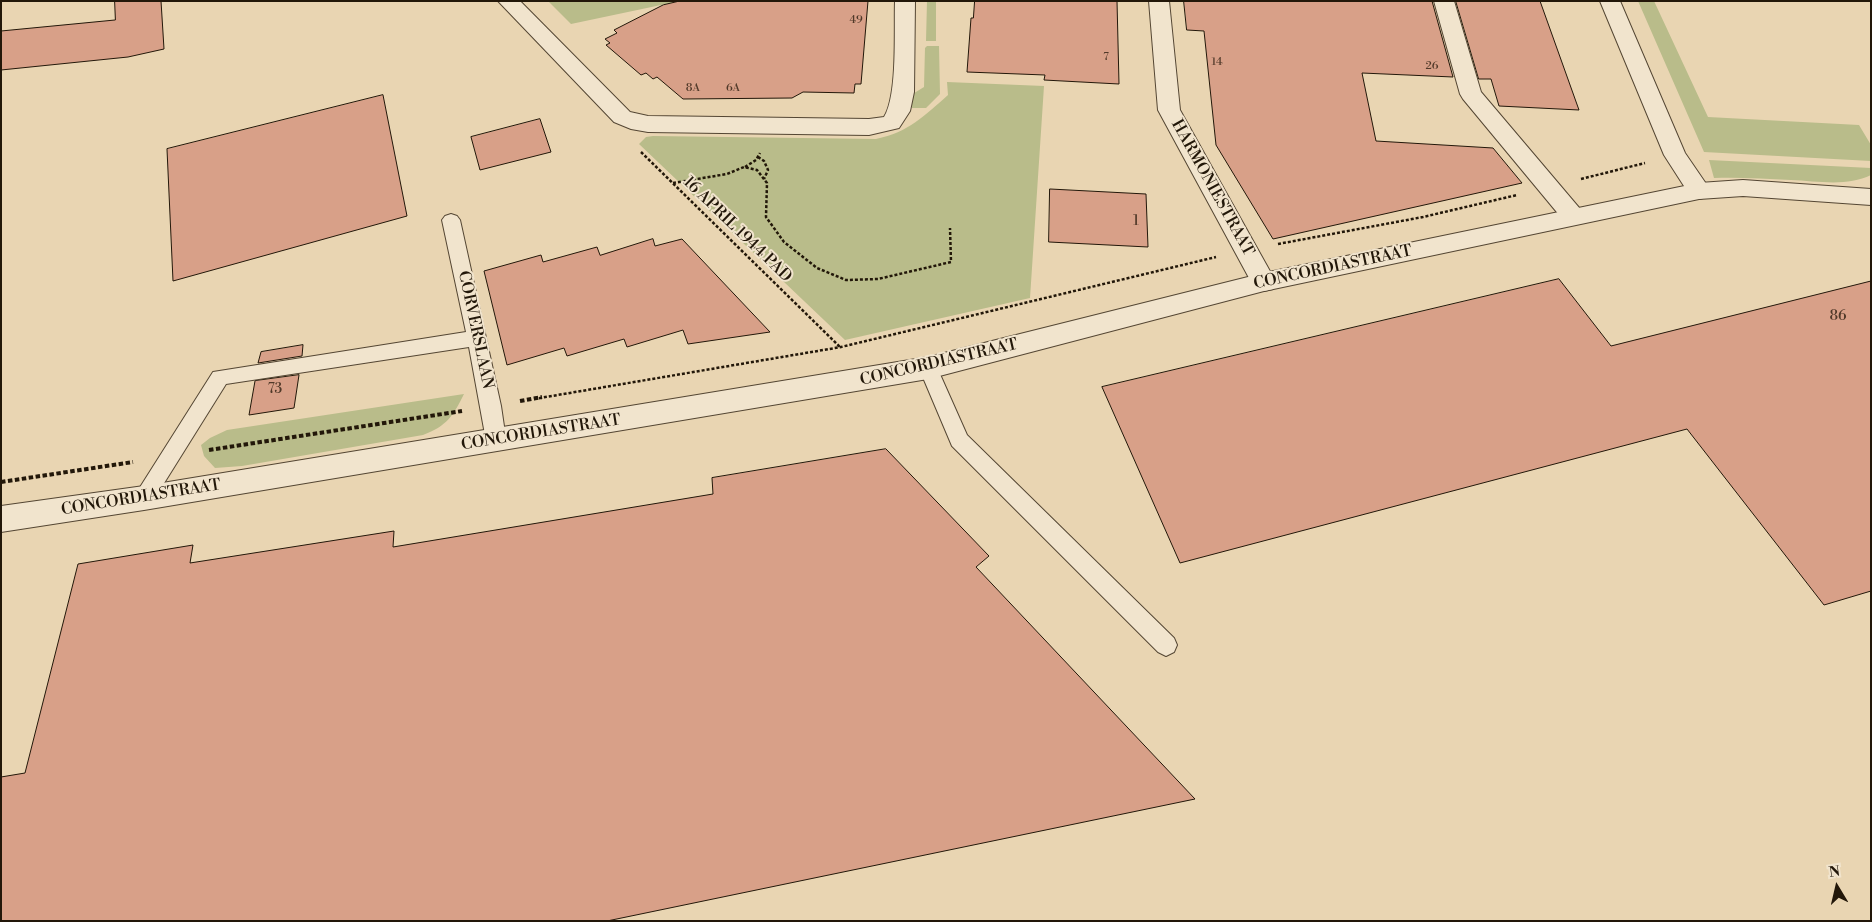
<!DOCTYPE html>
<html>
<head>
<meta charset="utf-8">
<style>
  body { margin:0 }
  #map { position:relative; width:1872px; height:922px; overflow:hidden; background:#e9d5b2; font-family:"Libre Bodoni",serif }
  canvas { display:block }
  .frame { position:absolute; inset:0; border:2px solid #221709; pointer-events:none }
  .north { position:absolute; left:1812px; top:862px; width:50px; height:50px; -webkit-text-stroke:4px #f1e4cd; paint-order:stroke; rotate:351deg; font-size:14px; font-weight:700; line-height:20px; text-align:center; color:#221709 }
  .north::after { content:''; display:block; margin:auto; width:18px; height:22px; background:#221709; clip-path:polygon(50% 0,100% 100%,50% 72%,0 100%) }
</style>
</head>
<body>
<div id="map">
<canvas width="1872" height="922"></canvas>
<div class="frame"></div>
<div class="north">N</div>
</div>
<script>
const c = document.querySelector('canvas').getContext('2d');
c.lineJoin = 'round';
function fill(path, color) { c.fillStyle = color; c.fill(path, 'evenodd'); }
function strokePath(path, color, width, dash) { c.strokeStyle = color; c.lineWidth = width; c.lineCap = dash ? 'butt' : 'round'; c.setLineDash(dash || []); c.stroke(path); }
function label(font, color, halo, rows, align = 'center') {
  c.font = font + ' "Libre Bodoni",serif'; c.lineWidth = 4; c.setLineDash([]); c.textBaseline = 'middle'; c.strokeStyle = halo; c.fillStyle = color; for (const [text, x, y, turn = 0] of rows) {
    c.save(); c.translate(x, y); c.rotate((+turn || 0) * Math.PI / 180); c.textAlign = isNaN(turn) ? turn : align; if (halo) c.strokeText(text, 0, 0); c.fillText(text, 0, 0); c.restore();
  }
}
const green = new Path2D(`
  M548,1H680L571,24Z
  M927,1H936V41H926Z
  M1638,1H1654L1708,117L1859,125L1871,145V161L1704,152Z
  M927,46H939L940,94L926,108H912L911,95L924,87L925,48Z
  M947,82L1044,86L1030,298L845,340L639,144L646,137L653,136L876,139C909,132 924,116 948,95Z
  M1709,160L1871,168V175C1847,187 1817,181 1791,180C1765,179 1740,177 1714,178Z
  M464,394C453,416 447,426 423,435L242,466L215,468L204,456L201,445L210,438L227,430Z`);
const building = new Path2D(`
  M115,1H161L164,49L128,57L1,70V31L115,20Z
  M680,1H868L861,84H855L854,93L803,92L792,98L683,99L657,77L653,79L646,73L641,75L606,45L610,43L605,39L617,33L614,30L663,5Z
  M975,1H1117L1119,84L1044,80L1045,75L967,72L971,18H973Z
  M1184,1H1432L1453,77L1362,73L1376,141L1493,148L1522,183L1273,239L1216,145L1204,31L1187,30Z
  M1456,1H1540L1579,110L1499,106L1491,79H1479Z
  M383,95L407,216L173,281L167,149Z
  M540,119L551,152L480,170L471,137Z
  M1050,189L1146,194L1148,247L1049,242Z
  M653,239L655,246L682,239L770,332L688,344L683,330L627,347L624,339L567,356L564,348L507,365L484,271L541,255L543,262L597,247L600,255Z
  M1559,279L1611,346L1871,281V591L1824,605L1687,429L1180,563L1102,387Z
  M303,345L302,356L258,363L261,352Z
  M299,375L294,408L249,415L255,381Z
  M886,449L989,556L976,567L1195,799L607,921H1V777L25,773L78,564L193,545L190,563L394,531L393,547L713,494L712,478Z`);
const pathFar1 = new Path2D(`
  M641,152L840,347
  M758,157L764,161L768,170L764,179
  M745,167L756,160L760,153
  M1581,179L1645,163
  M673,183L727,174L744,167L757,170L767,183L766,217L784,242L817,268L846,280L878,279L951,262L950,228
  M1278,244L1423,217L1517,195
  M534,399L841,347L1216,257`);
const path = new Path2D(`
  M520,401L542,397
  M209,450L462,411
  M1,482L133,462`);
const service = new Path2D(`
  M451,214L457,216L460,220L501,406L506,440L503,446L496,448L489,446L486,440L469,347L226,384L151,504L144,507L137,504L134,498L137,492L213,372L466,332L442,220L445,216Z
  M928,360L935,363L967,435L1174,638L1177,645L1174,652L1166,656L1158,652L952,446L919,368L921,363Z`);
const minor = new Path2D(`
  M1149,1H1169L1180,110L1276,282L1273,289L1264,291L1255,289L1158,110Z
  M1434,1H1454L1481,92L1581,210L1585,216L1581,222L1573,225L1565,222L1463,99L1460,94Z
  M1600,1H1620L1685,153L1711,191L1707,197L1699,199L1691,197L1664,155Z`);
const tertiary = new Path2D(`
  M498,1H520L630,112L648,116L869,119L884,117C898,95 894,29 895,1H915L914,92L910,111L899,128L869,135L648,132L631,129L614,122Z
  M1743,180L1871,189V205L1743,196L1699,199L1264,291L928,379L144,510L1,532V506L144,486L928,357L1264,273L1699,183Z`);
const farNumbernames = [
  ["49",856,20],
  ["7",1106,57],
  ["14",1217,62],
  ["26",1432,66],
  ["8A",693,88],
  ["6A",733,88]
];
const numberNames = [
  ["1",1136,222],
  ["86",1838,317],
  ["73",275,390]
];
const streetNames = [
  ["HARMONIESTRAAT",1212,188,61],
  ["16 APRIL 1944 PAD",737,230,44],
  ["CONCORDIASTRAAT",1333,268,-12],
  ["CORVERSLAAN",475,330,78],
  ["CONCORDIASTRAAT",939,363,-13],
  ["CONCORDIASTRAAT",541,433,-9],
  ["CONCORDIASTRAAT",141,498,-9]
];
fill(green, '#b9bc8a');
fill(building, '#d8a088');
strokePath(building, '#221709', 1);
strokePath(service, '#544633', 2);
strokePath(minor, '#544633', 2);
strokePath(tertiary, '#544633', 2);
strokePath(pathFar1, '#221709', 2.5, [3, 2]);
strokePath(path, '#221709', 4, [4.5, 2.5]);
fill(service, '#f1e4cd');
fill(minor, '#f1e4cd');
fill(tertiary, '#f1e4cd');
label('11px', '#503929', null, farNumbernames);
label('14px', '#503929', null, numberNames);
label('16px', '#221709', '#f1e4cd', streetNames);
</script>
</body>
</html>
